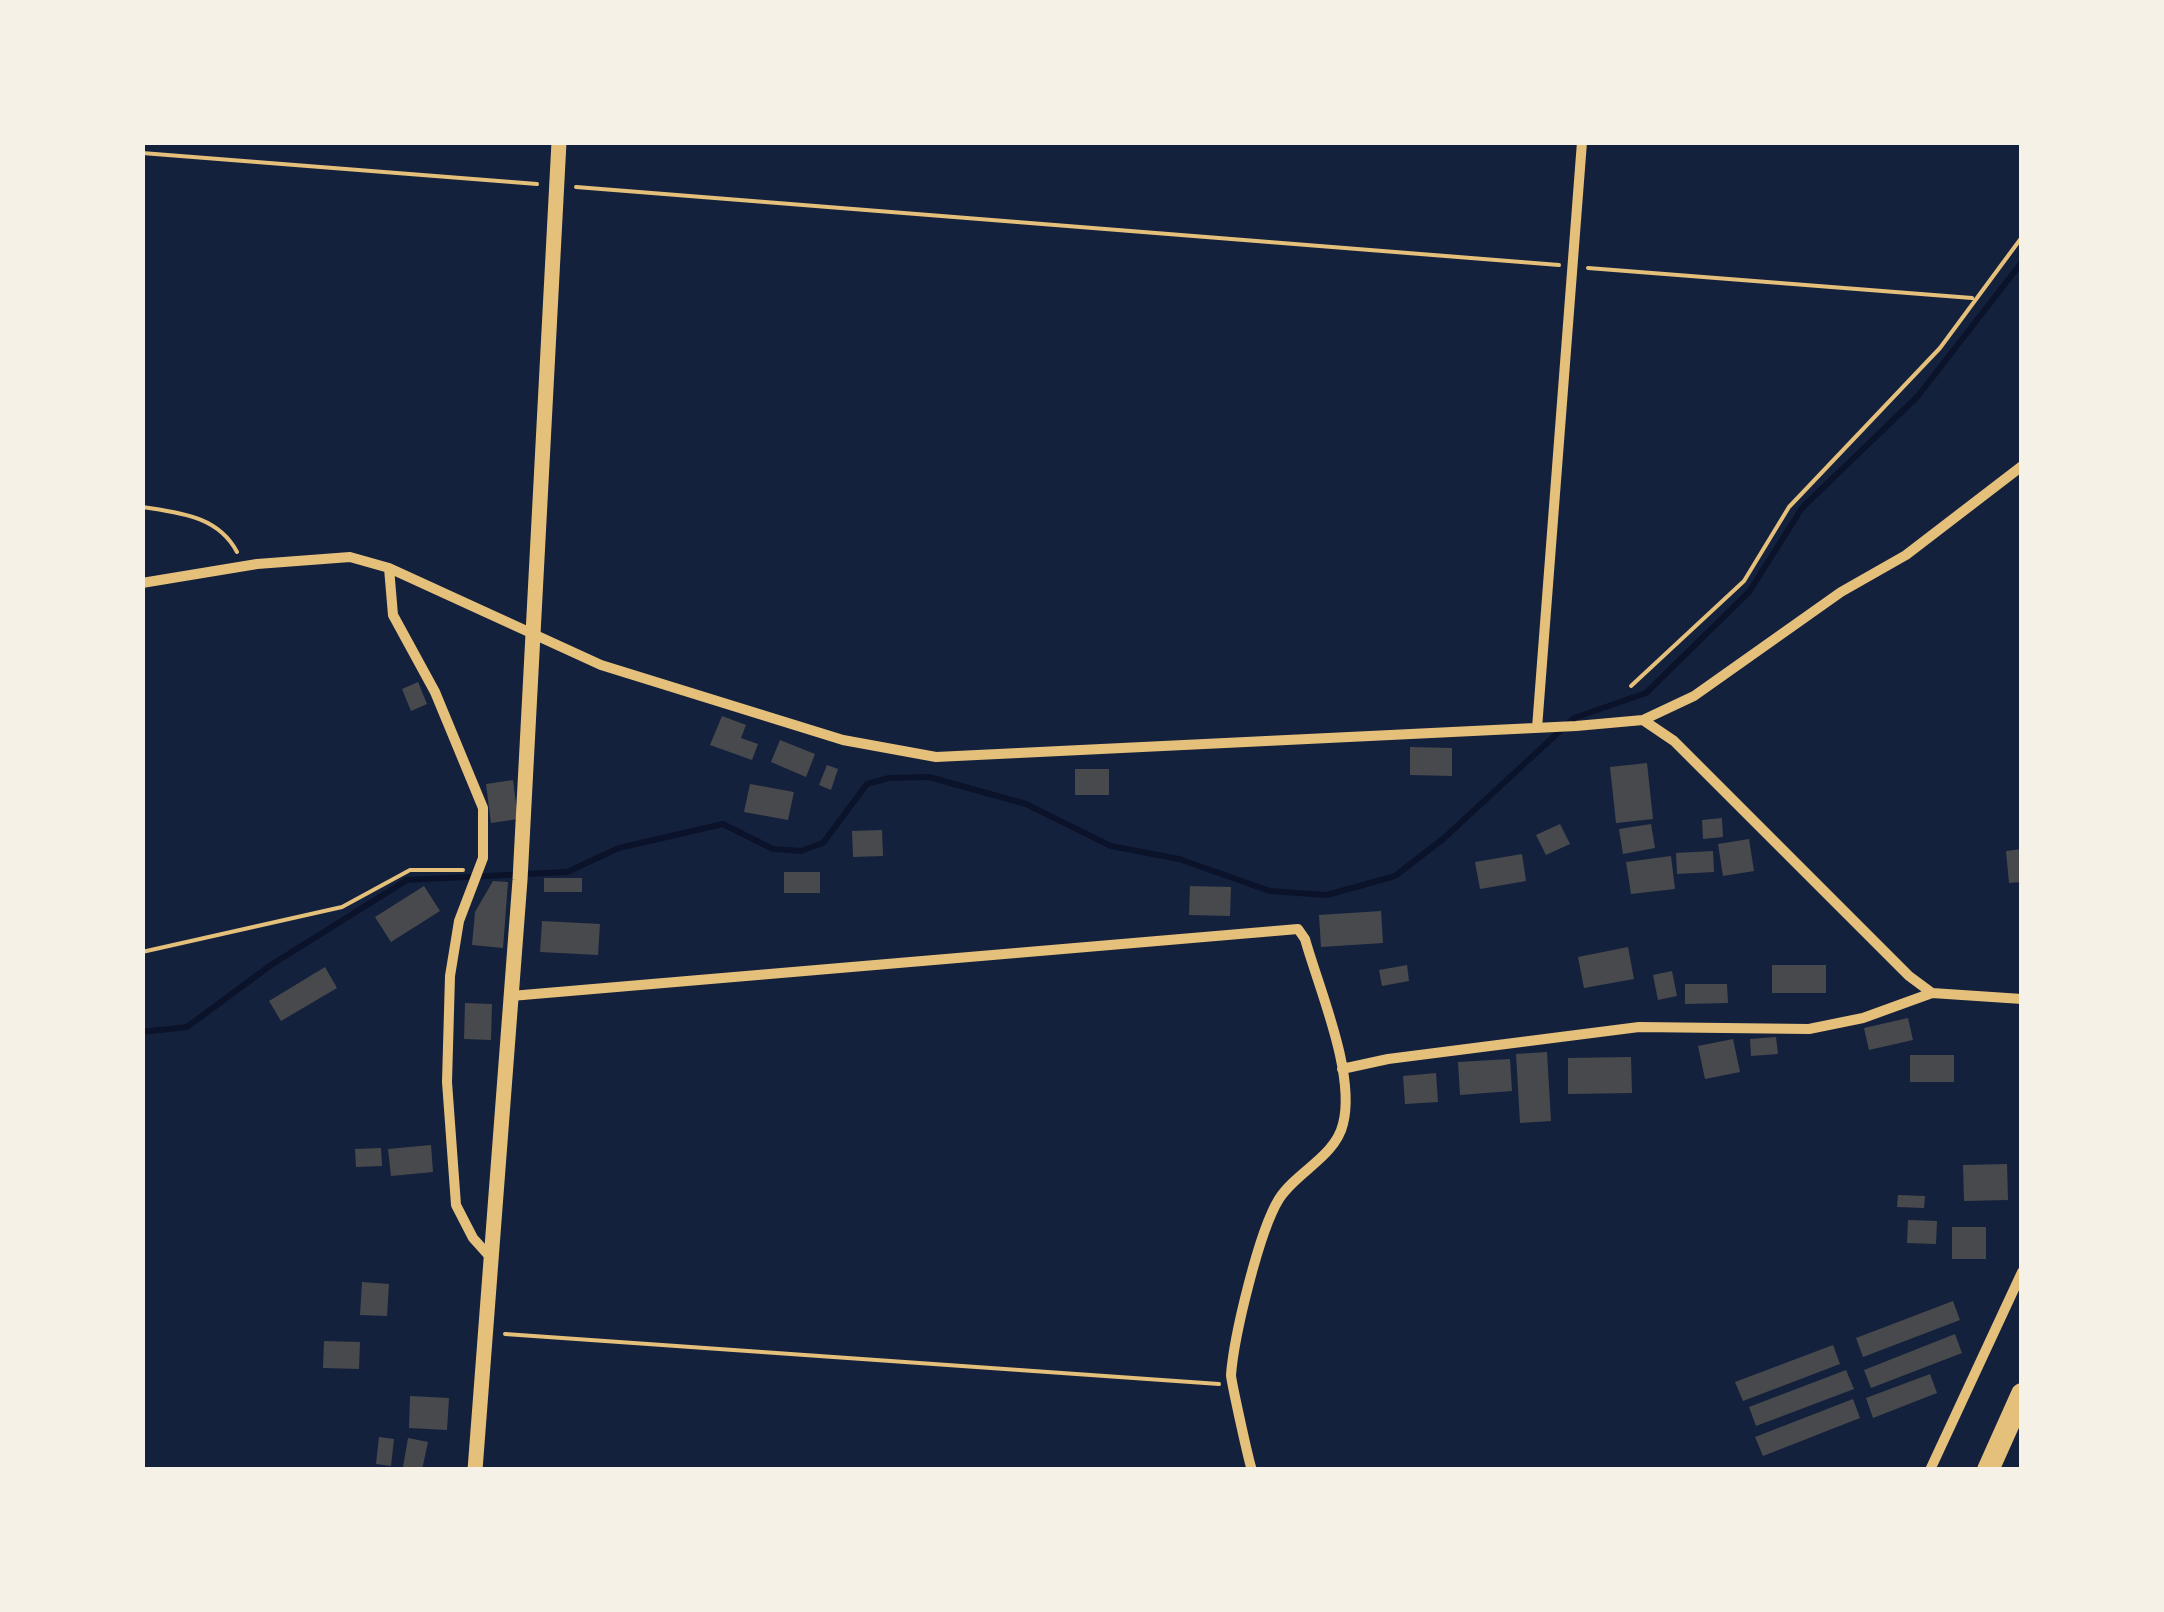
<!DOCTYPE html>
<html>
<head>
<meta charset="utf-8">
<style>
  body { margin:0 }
  #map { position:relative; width:2164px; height:1612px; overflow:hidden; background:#14213d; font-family:"Roboto Serif",serif }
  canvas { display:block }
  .frame { position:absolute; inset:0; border:145px solid #f6f1e7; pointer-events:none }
</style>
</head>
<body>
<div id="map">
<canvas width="2164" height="1612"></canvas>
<div class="frame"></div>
</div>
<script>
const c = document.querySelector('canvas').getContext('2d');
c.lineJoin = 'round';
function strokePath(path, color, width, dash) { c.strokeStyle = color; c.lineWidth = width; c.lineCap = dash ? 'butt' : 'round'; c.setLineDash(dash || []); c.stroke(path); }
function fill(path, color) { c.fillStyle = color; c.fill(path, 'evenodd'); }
const stream = new Path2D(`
  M142,1032L187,1027L271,965L407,880L567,872L619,848L723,824L773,849L801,851L823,843L867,784L889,778L929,777L1026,804L1111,846L1179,859L1270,891L1327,895L1395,876L1443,839L1574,718L1646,693L1749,592L1802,508L1918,396L2022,262`);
const building = new Path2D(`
  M418,682L427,704L411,711L402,689Z
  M722,716L746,725L741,738L758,744L752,760L710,745Z
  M780,740L815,754L806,777L771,762Z
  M1410,747L1452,748V776L1410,775Z
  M1647,763L1653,819L1616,823L1610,767Z
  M827,765L838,769L831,790L819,785Z
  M1075,769H1109V795H1075Z
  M513,780L518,819L491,823L486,784Z
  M750,784L794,792L788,820L744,812Z
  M1722,818L1723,837L1703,839L1702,820Z
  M1560,824L1570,844L1546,855L1536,835Z
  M1651,824L1655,848L1623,854L1619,829Z
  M882,830L883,856L853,857L852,831Z
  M1749,839L1754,871L1723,876L1718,844Z
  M2022,849V882L2009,883L2006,851Z
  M1713,851L1714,872L1677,874L1676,853Z
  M1522,854L1526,881L1480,889L1475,862Z
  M1671,856L1675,889L1631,894L1626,862Z
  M784,872H820V893H784Z
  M544,878H582V892H544Z
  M493,881L508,882L503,948L472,945L475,912Z
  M424,886L440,911L391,942L375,917Z
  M1190,886L1231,887L1230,916L1189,915Z
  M1381,911L1383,943L1321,947L1319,915Z
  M542,921L600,924L598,955L540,952Z
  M1628,947L1634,979L1584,988L1578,957Z
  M1407,965L1409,981L1382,986L1379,970Z
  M1772,965H1826V993H1772Z
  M325,967L337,988L281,1021L269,1001Z
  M1672,971L1677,996L1658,1000L1653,975Z
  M1685,984H1727L1728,1003L1685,1004Z
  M465,1003L492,1004L491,1040L464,1039Z
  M1908,1018L1913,1040L1869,1050L1864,1028Z
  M1776,1037L1778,1054L1751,1056L1750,1039Z
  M1733,1039L1740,1072L1705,1079L1698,1046Z
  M1547,1052L1551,1121L1520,1123L1516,1054Z
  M1910,1055H1954V1082H1910Z
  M1631,1057L1632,1093L1568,1094V1058Z
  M1510,1059L1512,1091L1460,1095L1458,1062Z
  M1436,1073L1438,1102L1405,1104L1403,1076Z
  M431,1145L433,1172L391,1176L388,1149Z
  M381,1148L382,1166L356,1167L355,1149Z
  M2007,1164L2008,1200L1964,1201L1963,1165Z
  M1898,1195L1925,1196L1924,1208L1897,1207Z
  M1908,1220L1937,1221L1936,1244L1907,1243Z
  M1952,1227H1986V1259H1952Z
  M362,1282L389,1284L387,1316L360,1315Z
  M1953,1301L1960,1320L1863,1357L1856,1338Z
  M1955,1334L1962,1353L1871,1388L1864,1370Z
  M324,1341L360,1342L359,1369L323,1368Z
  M1833,1345L1840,1364L1743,1401L1735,1382Z
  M1846,1370L1854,1389L1756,1426L1749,1407Z
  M1930,1374L1937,1393L1873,1418L1866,1398Z
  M410,1396L449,1398L447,1430L409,1428Z
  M1853,1399L1860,1418L1763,1456L1755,1437Z
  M379,1437L394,1439L391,1466L376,1464Z
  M408,1438L428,1442L422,1470L403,1467Z`);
const path = new Path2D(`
  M142,153L537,184
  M576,187L1559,265
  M1588,268L1972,298
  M142,507C180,513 218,516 237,552
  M1631,686L1744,581L1789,507L1940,348L2022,237
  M142,952L342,907L410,870H463
  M505,1334L1219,1384`);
const minor = new Path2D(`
  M389,568L393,615L435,692L483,808V858L459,921L450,976L447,1082L456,1205L473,1238L491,1258
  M142,583L257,564L350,557L389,568L601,665L843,740L936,757L1576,726L1643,720L1694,696L1841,592L1906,555L2022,466
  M1643,720L1674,741L1909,976L1932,993L2022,999
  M1537,728L1582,142
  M511,996L1298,929L1305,939C1319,989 1356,1074 1343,1124C1335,1157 1296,1172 1279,1199C1259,1231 1234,1336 1231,1375C1231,1380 1249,1463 1252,1470
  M1342,1069L1388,1059L1639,1027L1809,1029L1863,1018L1932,993
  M1930,1470L2022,1272`);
const tertiary = new Path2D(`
  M475,1470L520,880L559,142`);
const motorway = new Path2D(`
  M1988,1470L2022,1394`);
strokePath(stream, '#0b132b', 6);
fill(building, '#48494c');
strokePath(path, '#e5c07b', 4);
strokePath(minor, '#e5c07b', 10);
strokePath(tertiary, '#e5c07b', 15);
strokePath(motorway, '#e5c07b', 22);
</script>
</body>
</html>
